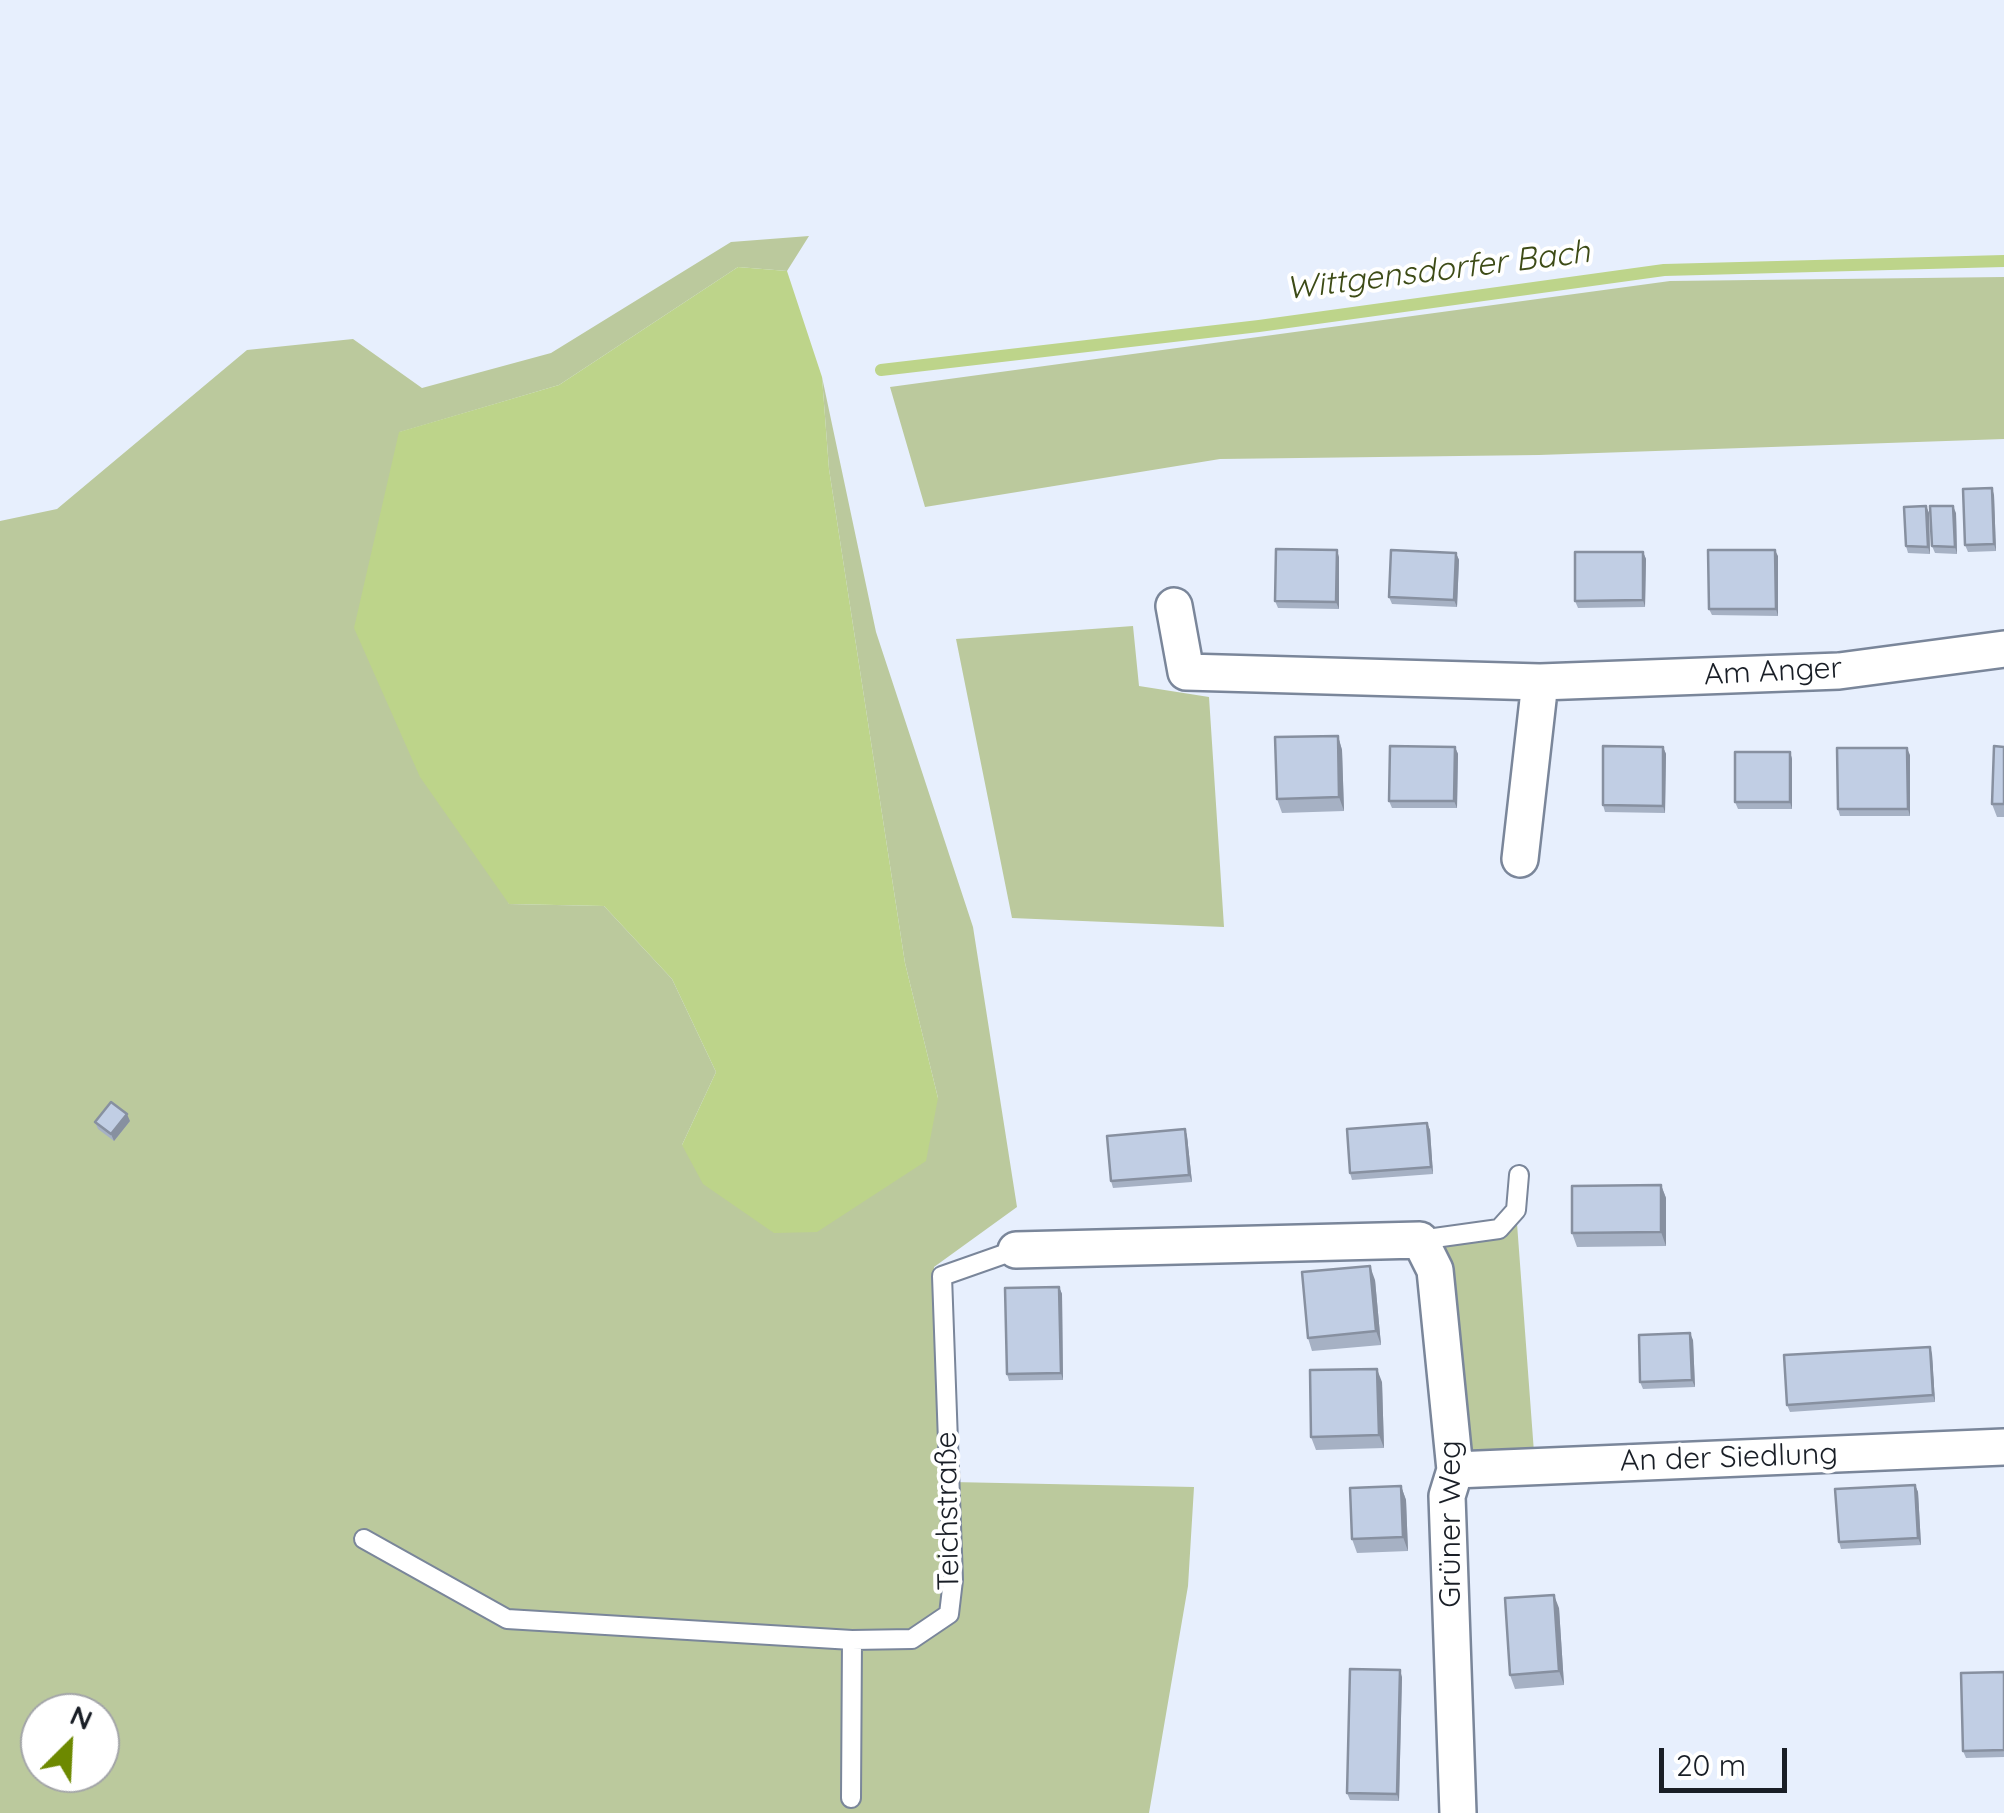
<!DOCTYPE html>
<html>
<head>
<meta charset="utf-8">
<style>
  body { margin:0 }
  #map { position:relative; width:2004px; height:1813px; overflow:hidden; background:#e7effd; font-family:Quicksand,sans-serif }
  canvas { display:block }
  .north { position:absolute; left:20px; top:1693px; width:100px; height:100px; box-sizing:border-box; background:#fff; border:2px solid #a3a5a8; border-radius:50%; rotate:24deg; font-size:28px; font-weight:700; line-height:40px; text-align:center; color:#191e26 }
  .north::after { content:''; display:block; margin:auto; width:35px; height:45px; background:#6d8900; clip-path:polygon(50% 0,100% 100%,50% 72%,0 100%) }
  .scale { position:absolute; left:1659px; top:1748px; width:128px; height:45px; box-sizing:border-box; border:5px solid #191e26; border-top:0; padding-left:12px; font-size:30px; line-height:35px; white-space:nowrap; color:#191e26; -webkit-text-stroke:8px #fff; paint-order:stroke }
</style>
</head>
<body>
<div id="map">
<canvas width="2004" height="1813"></canvas>
<div class="north">N</div>
<div class="scale">20 m</div>
</div>
<script>
const c = document.querySelector('canvas').getContext('2d');
c.lineJoin = 'round';
function fill(path, color) { c.fillStyle = color; c.fill(path, 'evenodd'); }
function strokePath(path, color, width, dash) { c.strokeStyle = color; c.lineWidth = width; c.lineCap = dash ? 'butt' : 'round'; c.setLineDash(dash || []); c.stroke(path); }
function label(font, color, halo, rows, align = 'center') {
  c.font = font + ' Quicksand,sans-serif'; c.lineWidth = 8; c.setLineDash([]); c.textBaseline = 'middle'; c.strokeStyle = halo; c.fillStyle = color; for (const [text, x, y, turn = 0] of rows) {
    c.save(); c.translate(x, y); c.rotate((+turn || 0) * Math.PI / 180); c.textAlign = isNaN(turn) ? turn : align; if (halo) c.strokeText(text, 0, 0); c.fillText(text, 0, 0); c.restore();
  }
}
const green = new Path2D(`
  M809,236L787,271L738,267L559,385L400,432L509,904L604,906L672,979L716,1072L682,1145L938,1098L905,963L829,469L822,377L876,632L973,927L1017,1207L934,1267L952,1482L1194,1487L1188,1586L1149,1813H0V521L57,509L247,350L353,339L422,388L551,353L731,242ZM40,1713H100V1773H40Z
  M2004,277V439L1539,455L1220,459L925,507L890,387L1670,281Z
  M1133,626L1139,686L1209,697L1224,927L1012,918L956,639Z
  M1516,1210L1535,1466L1455,1470L1420,1240L1499,1229Z`);
const water = new Path2D(`
  M738,267L787,271L822,377L829,469L905,963L938,1098L926,1161L817,1232L774,1233L703,1184L682,1145L716,1072L672,979L604,906L509,904L420,777L354,628L399,432L559,385Z`);
const stream = new Path2D(`
  M881,370L1259,326L1664,270L2004,261`);
const service = new Path2D(`
  M1420,1240L1499,1229L1516,1210L1519,1175
  M364,1539L507,1619L852,1640L912,1639L949,1614L953,1580L942,1276L1016,1250
  M851,1798L852,1640`);
const minor = new Path2D(`
  M1174,606L1186,672L1540,682L1839,671L2004,649
  M1520,859L1540,682
  M1016,1250L1420,1240L1435,1270L1455,1470L1447,1496L1458,1813
  M1455,1470L2004,1447`);
const wall = new Path2D(`
  M1994,495L1996,551L1968,552L1965,545Z
  M1926,506L1929,513L1930,554L1908,553L1906,546Z
  M1956,513L1957,554L1935,553L1932,546Z
  M1643,552L1646,559L1645,607L1578,608L1575,601Z
  M1456,553L1459,560L1457,607L1392,604L1389,597Z
  M1778,556V616L1712,615L1709,609Z
  M1339,557V609L1278,608L1275,601Z
  M1338,736L1342,750L1344,811L1282,813L1277,799Z
  M1455,747L1458,754L1457,808H1392L1389,801Z
  M1663,747L1666,754L1665,813L1605,812L1603,805Z
  M2004,747V817H1997L1992,804Z
  M1790,752L1792,759V809H1738L1735,802Z
  M1910,755V816H1840L1838,809Z
  M130,1121L114,1141L98,1129L95,1122Z
  M1427,1123L1430,1130L1433,1174L1352,1180L1350,1173Z
  M1185,1129L1187,1136L1192,1182L1113,1188L1111,1181Z
  M1661,1185L1666,1198V1246L1577,1247L1572,1233Z
  M1375,1280L1381,1345L1312,1351L1308,1338Z
  M1059,1287L1062,1294L1063,1380L1009,1381L1007,1374Z
  M1693,1340L1695,1387L1643,1389L1640,1382Z
  M1932,1354L1935,1402L1790,1412L1787,1405Z
  M1382,1382L1384,1448L1316,1450L1311,1437Z
  M1915,1485L1918,1492L1921,1545L1841,1549L1839,1542Z
  M1401,1486L1406,1500L1408,1551L1357,1553L1352,1539Z
  M1559,1608L1564,1685L1515,1689L1510,1675Z
  M2004,1672V1757L1966,1758L1963,1751Z
  M1402,1677L1399,1801L1350,1800L1347,1793Z`);
const shadedWall = new Path2D(`
  M1992,488L1994,495L1996,551L1994,544Z
  M1926,506L1929,513L1930,554L1928,547Z
  M1953,506L1956,513L1957,554L1955,547Z
  M1337,550L1339,557V609L1336,602Z
  M1775,550L1778,556V616L1776,609Z
  M1643,552L1646,559L1645,607L1643,600Z
  M1456,553L1459,560L1457,607L1454,600Z
  M1338,736L1342,750L1344,811L1339,797Z
  M1455,747L1458,754L1457,808L1454,801Z
  M1663,747L1666,754L1665,813L1663,806Z
  M1907,748L1910,755V816L1908,809Z
  M1790,752L1792,759V809L1790,802Z
  M127,1114L130,1121L114,1141L111,1134Z
  M1427,1123L1430,1130L1433,1174L1431,1167Z
  M1185,1129L1187,1136L1192,1182L1189,1175Z
  M1661,1185L1666,1198V1246L1661,1232Z
  M1370,1266L1375,1280L1381,1345L1376,1331Z
  M1059,1287L1062,1294L1063,1380L1061,1373Z
  M1690,1333L1693,1340L1695,1387L1692,1380Z
  M1930,1347L1932,1354L1935,1402L1933,1395Z
  M1377,1369L1382,1382L1384,1448L1379,1435Z
  M1915,1485L1918,1492L1921,1545L1918,1538Z
  M1401,1486L1406,1500L1408,1551L1403,1537Z
  M1554,1595L1559,1608L1564,1685L1559,1671Z
  M1400,1670L1402,1677L1399,1801L1397,1794Z`);
const building = new Path2D(`
  M1992,488L1994,544L1965,545L1963,489Z
  M1926,506L1928,547L1906,546L1904,507Z
  M1930,506H1953L1955,547L1932,546Z
  M1276,549L1337,550L1336,602L1275,601Z
  M1391,550L1456,553L1454,600L1389,597Z
  M1708,550H1775L1776,609H1709Z
  M1575,552H1643V600L1575,601Z
  M1338,736L1339,797L1277,799L1275,737Z
  M1390,746L1455,747L1454,801H1389Z
  M1603,746L1663,747V806L1603,805Z
  M1994,746L2004,747V804H1992Z
  M1837,748H1907L1908,809H1838Z
  M1735,752H1790V802H1735Z
  M111,1102L127,1114L111,1134L95,1122Z
  M1427,1123L1431,1167L1350,1173L1347,1129Z
  M1185,1129L1189,1175L1111,1181L1107,1136Z
  M1661,1185V1232L1572,1233V1186Z
  M1370,1266L1376,1331L1308,1338L1302,1272Z
  M1059,1287L1061,1373L1007,1374L1005,1288Z
  M1690,1333L1692,1380L1640,1382L1639,1335Z
  M1930,1347L1933,1395L1787,1405L1784,1355Z
  M1377,1369L1379,1435L1311,1437L1310,1370Z
  M1915,1485L1918,1538L1839,1542L1835,1489Z
  M1401,1486L1403,1537L1352,1539L1350,1488Z
  M1554,1595L1559,1671L1510,1675L1505,1598Z
  M1350,1669L1400,1670L1397,1794L1347,1793Z
  M2004,1672V1750L1963,1751L1961,1673Z`);
const streetNames = [
  ["Am Anger",1773,672,-3],
  ["An der Siedlung",1729,1458,-2],
  ["Teichstraße",948,1511,-91],
  ["Grüner Weg",1451,1524,-90]
];
const waterNames = [
  ["Wittgensdorfer Bach",1438,271,-7]
];
fill(green, '#bbc99d');
fill(water, '#bdd48a');
strokePath(stream, '#bdd48a', 12);
strokePath(service, '#7a869a', 22);
strokePath(minor, '#7a869a', 40);
strokePath(service, '#fff', 18);
strokePath(minor, '#fff', 35);
fill(wall, '#a6b1c4');
fill(shadedWall, '#8790a0');
fill(building, '#c1cee4');
strokePath(building, '#8790a0', 2.5);
label('30px', '#191e26', '#fff', streetNames);
label('italic 32px', '#3d4b16', '#fff', waterNames);
</script>
</body>
</html>
